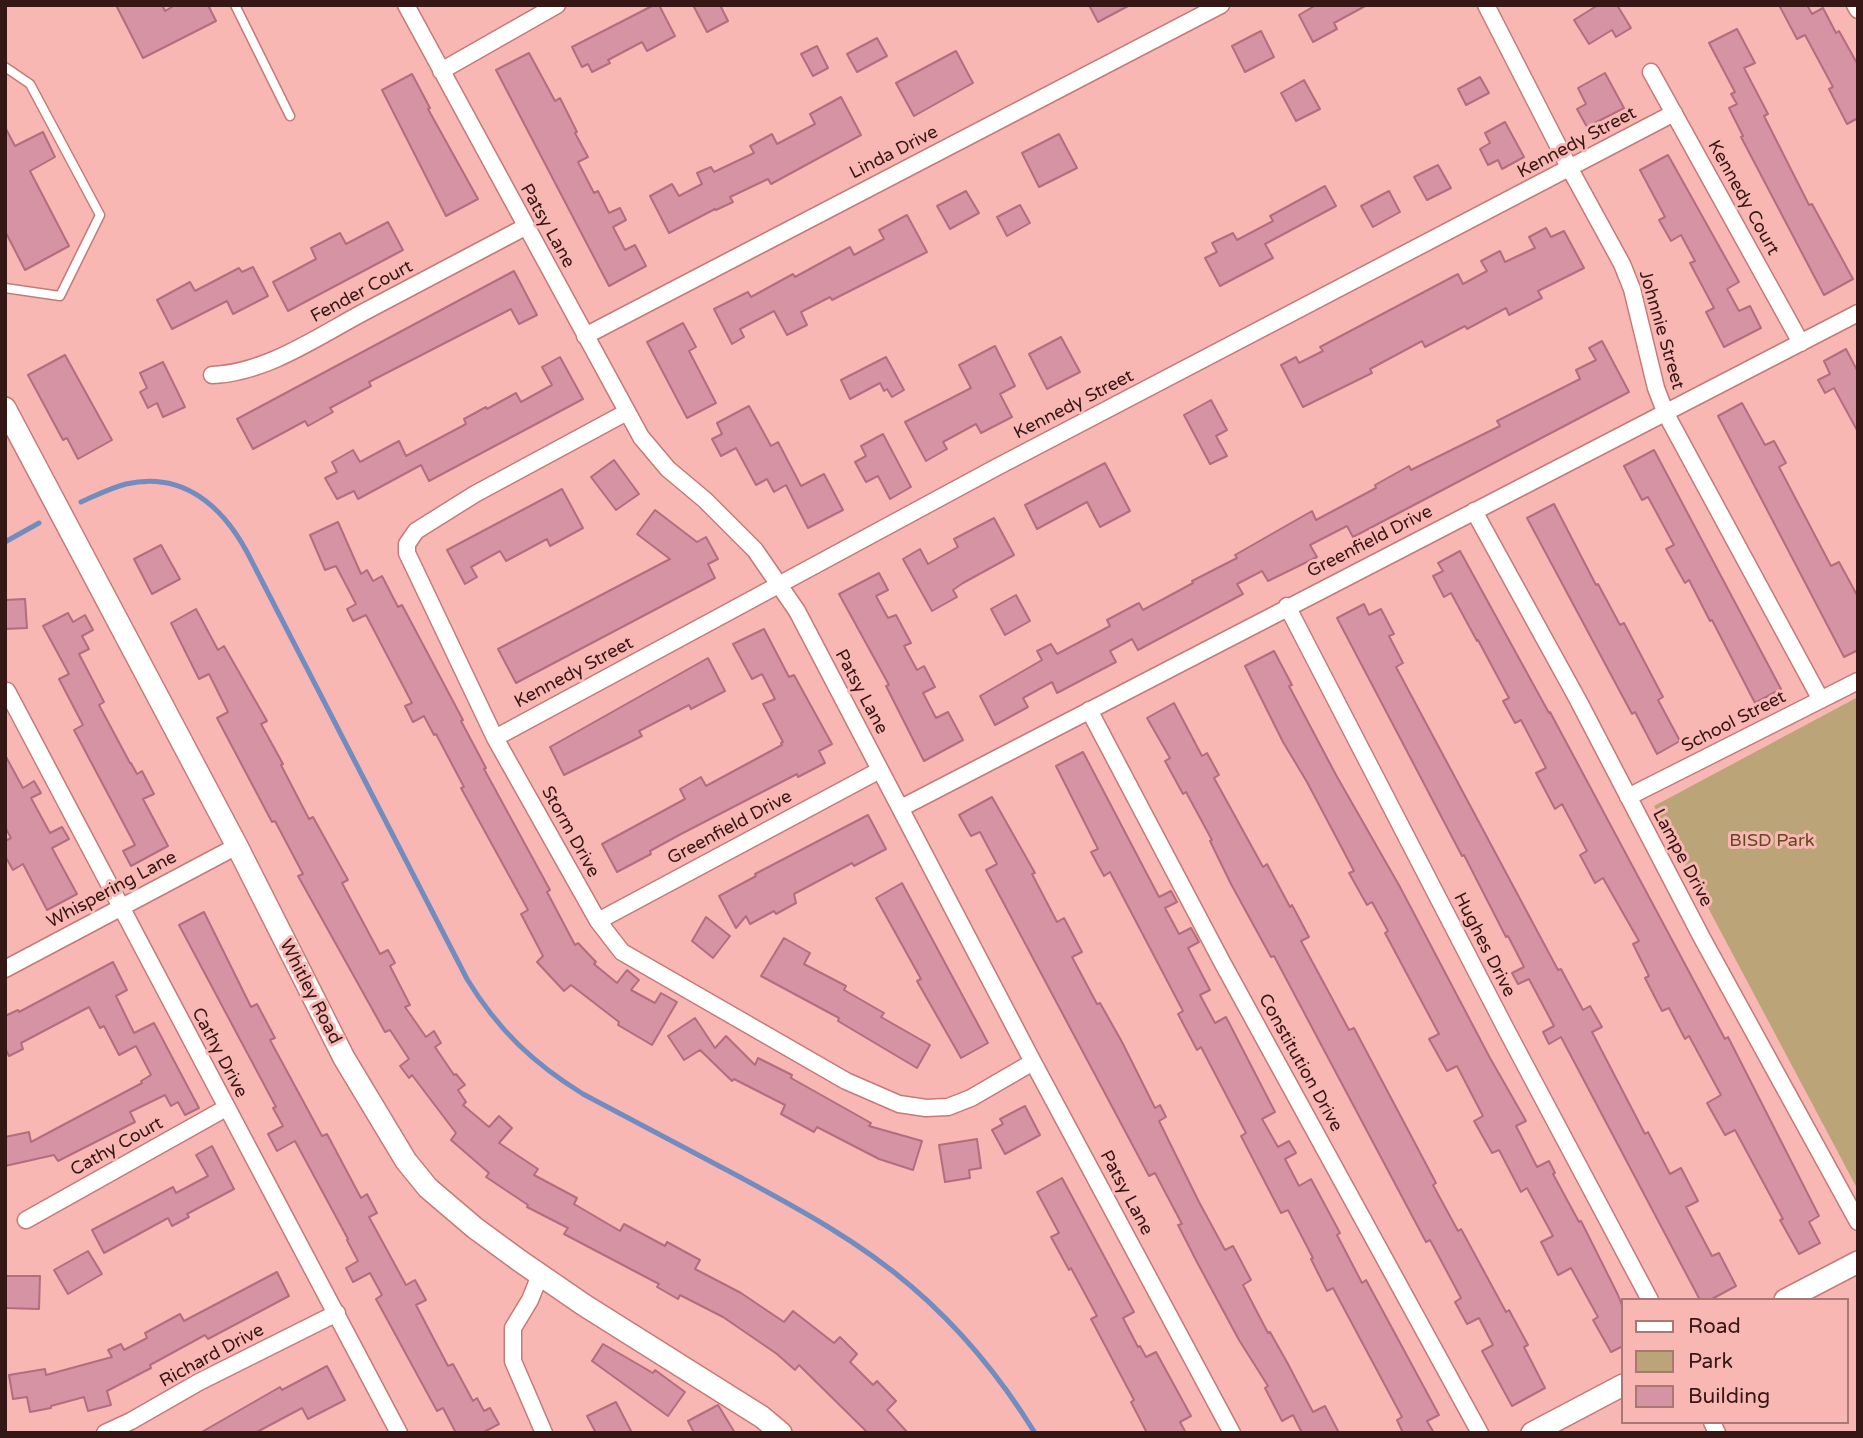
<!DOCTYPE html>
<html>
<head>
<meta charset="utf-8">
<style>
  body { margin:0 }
  #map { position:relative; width:1863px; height:1438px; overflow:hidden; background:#f8b7b3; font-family:"Varela Round",sans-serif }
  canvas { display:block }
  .frame { position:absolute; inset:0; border:7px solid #351716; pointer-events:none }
  .legend { position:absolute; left:1621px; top:1298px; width:228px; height:126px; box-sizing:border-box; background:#f8b7b3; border:2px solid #aa7774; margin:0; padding:9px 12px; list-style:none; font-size:21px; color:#351716 }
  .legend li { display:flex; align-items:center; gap:14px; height:35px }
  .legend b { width:35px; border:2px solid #aa7774 }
</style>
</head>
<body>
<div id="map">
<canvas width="1863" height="1438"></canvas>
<div class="frame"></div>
<ul class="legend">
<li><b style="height:9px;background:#fff"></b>Road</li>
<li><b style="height:19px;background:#bba478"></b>Park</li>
<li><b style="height:19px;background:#d593a3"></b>Building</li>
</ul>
</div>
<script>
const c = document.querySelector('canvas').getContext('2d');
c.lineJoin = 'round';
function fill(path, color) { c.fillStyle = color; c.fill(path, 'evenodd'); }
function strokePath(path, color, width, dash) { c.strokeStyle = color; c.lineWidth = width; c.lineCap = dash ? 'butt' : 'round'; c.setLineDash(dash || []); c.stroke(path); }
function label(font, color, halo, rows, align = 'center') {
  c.font = font + ' "Varela Round",sans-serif'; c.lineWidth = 6; c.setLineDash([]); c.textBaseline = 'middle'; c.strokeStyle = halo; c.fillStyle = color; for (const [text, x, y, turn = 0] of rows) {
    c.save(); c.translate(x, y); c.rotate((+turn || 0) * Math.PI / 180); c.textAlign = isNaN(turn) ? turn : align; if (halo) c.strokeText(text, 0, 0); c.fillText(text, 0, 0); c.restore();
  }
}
const green = new Path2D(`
  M1858,697V1190L1654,806Z`);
const stream = new Path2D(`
  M81,502C95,496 110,488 126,484C183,471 222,506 247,552L467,979C498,1030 533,1063 583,1094C635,1121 686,1149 738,1176C799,1209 860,1242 912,1287C961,1329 1001,1378 1035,1433
  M5,542L39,523`);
const building = new Path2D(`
  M116,5H162L165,11L175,5H208L216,21L143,58Z
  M654,5H659L675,36L647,51L642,42L608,60L610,63L592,72L588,64L582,67L572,47Z
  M693,5H720L728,21L707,32Z
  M1089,5H1130L1098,22Z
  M1316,5H1367L1334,23L1337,29L1313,42L1299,15Z
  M1598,5H1617L1631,28L1616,37L1612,30L1589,44L1574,20Z
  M1779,5H1807L1812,14L1823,8L1836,33L1839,31L1858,65V118L1847,124L1829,89L1833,87L1805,35L1797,39Z
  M1737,29L1755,63L1744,68L1768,114L1764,116L1809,205L1812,204L1853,279L1824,295L1741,137L1743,136L1729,108L1737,104L1731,94L1735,92L1709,43Z
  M1261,31L1274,57L1245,72L1232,46Z
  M877,38L887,56L857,72L847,54Z
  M817,46L828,68L813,76L801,54Z
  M956,51L973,83L914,116L896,83Z
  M529,53L555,101L560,98L577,132L575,133L588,157L578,162L594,193L598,191L609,213L620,208L626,220L613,227L625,250L635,245L646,266L609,286L496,70Z
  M1605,73L1624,108L1587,127L1577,109L1586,104L1578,88Z
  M412,74L430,108L428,109L478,199L446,216L382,90Z
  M1480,77L1489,93L1466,105L1458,89Z
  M1304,80L1320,109L1296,121L1281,93Z
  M841,97L861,135L771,184L768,179L730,197L733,202L716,210L715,209L669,233L650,196L672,184L679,196L702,184L697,173L711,167L714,172L754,153L750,146L772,134L777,144L815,124L810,114Z
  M1505,122L1524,157L1502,169L1498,160L1488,165L1480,149L1490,143L1485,133Z
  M5,127L15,146L43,132L55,157L30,171L69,246L25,270L5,231Z
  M1059,134L1077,168L1039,187L1022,153Z
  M1668,155L1739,282L1727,289L1739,311L1750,306L1761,328L1724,347L1706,312L1714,308L1690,263L1695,261L1681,235L1671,241L1659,220L1665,217L1640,170Z
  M1438,165L1451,188L1427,200L1414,177Z
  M1325,186L1336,206L1265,244L1273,258L1220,286L1205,258L1217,252L1212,243L1233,233L1237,240L1273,221L1270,216Z
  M966,191L979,213L950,229L937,206Z
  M1389,191L1400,212L1373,227L1361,206Z
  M1020,205L1030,223L1007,236L997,217Z
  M907,215L927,252L832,300L830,297L801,312L807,325L787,335L774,311L740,329L744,337L732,344L714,309L748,292L751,297L793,274L795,277L850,247L854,255L884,239L879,230Z
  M388,222L403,250L288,311L273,282L316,259L311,248L340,233L346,244Z
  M1546,228L1551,237L1564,231L1584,268L1538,291L1542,298L1509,315L1506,308L1467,329L1465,326L1425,347L1422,341L1370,369L1372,373L1303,407L1281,365L1296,357L1299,363L1323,351L1320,347L1458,274L1463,284L1487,271L1481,261L1500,251L1505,262L1535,248L1529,237Z
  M253,267L268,296L233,314L227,301L172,329L157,300L190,282L195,291L239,268L242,272Z
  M514,271L537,315L519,324L511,309L369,382L371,386L330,408L333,412L308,426L305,421L253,449L237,419Z
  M683,323L696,347L689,351L716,403L687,418L647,342Z
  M1061,337L1080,372L1047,389L1029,354Z
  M1602,341L1629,392L1353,537L1347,526L1310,545L1317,557L1268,581L1262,571L1237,584L1243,594L1138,650L1132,639L1110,651L1116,662L1057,693L1052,682L1023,698L1028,707L995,725L980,696L1042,660L1037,651L1051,644L1057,654L1110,626L1107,620L1139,603L1143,610L1193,583L1192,581L1237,558L1235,555L1312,511L1316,520L1376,488L1375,485L1409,466L1411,470L1500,426L1497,421L1580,379L1576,370L1596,360L1589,348Z
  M995,346L1015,386L1000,394L1012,417L981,433L976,424L943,442L947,449L926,461L905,422L971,388L959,365Z
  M1846,349L1858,372V432L1834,388L1825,393L1818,380L1830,374L1824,361Z
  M65,355L112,440L78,459L67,438L63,440L28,375Z
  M560,357L583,399L429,481L421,465L358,499L354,491L337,499L325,478L337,472L332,462L353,450L360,462L399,441L406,456L466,424L464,419L486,407L487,409L516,393L521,402L552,385L542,367Z
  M886,357L904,390L892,397L887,389L884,391L880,383L850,399L841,380Z
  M163,362L185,407L163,417L157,403L148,408L140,392L147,388L140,373Z
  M1211,400L1227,430L1216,436L1227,456L1210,464L1184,415Z
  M1742,403L1765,445L1774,441L1786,463L1779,467L1831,566L1839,562L1858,597V650L1844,657L1718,416Z
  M749,406L771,446L778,442L801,486L824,474L843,510L808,528L786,485L774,492L767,479L756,485L736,448L721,456L712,439L722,434L717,423Z
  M883,434L911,487L890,499L878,476L866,482L855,462L866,456L861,446Z
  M1654,450L1781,689L1755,703L1712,620L1710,621L1689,580L1685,583L1666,549L1674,545L1648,497L1642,500L1624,466Z
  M614,460L639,494L616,510L591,477Z
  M1105,463L1130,511L1100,527L1087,502L1037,529L1025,505Z
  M562,489L583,528L550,546L547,539L506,561L500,551L471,567L477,577L465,584L447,550Z
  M1554,504L1596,585L1598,584L1620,625L1624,623L1663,697L1658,700L1680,741L1657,754L1635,712L1632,714L1527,518Z
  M655,510L697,542L706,537L718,559L708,564L715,578L516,683L498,649L670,559L637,534Z
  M994,518L1014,555L963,583L953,590L957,597L932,611L903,559L920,549L928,564L958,547L954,539Z
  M338,522L361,574L367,570L373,581L382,576L398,607L402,605L463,720L461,721L486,768L484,769L550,890L547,892L575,945L578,943L596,962L594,964L617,983L627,970L639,980L631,990L655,1003L661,993L677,1002L652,1045L618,1025L619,1022L571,985L564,991L537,962L543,956L521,914L528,910L461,788L464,787L436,734L434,735L424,716L413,722L405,706L412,703L366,615L353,621L347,609L356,604L336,566L325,570L310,535Z
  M161,545L180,579L152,594L134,559Z
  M1460,551L1549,713L1550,712L1725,1039L1728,1037L1819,1216L1809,1222L1820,1243L1799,1254L1780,1220L1783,1219L1735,1130L1725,1135L1707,1103L1721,1095L1689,1036L1685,1039L1669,1008L1662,1011L1645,978L1649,976L1633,944L1639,941L1603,878L1595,883L1580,855L1587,851L1562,804L1555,809L1536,773L1546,768L1521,720L1515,723L1503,701L1509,698L1478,640L1477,641L1451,593L1444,597L1433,576L1443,571L1438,563Z
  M879,573L888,590L876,596L888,618L896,615L911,643L904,646L917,670L924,666L935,687L923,693L936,718L948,712L963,740L924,761L886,686L889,685L839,594Z
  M1016,595L1030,621L1005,635L991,609Z
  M25,599L27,628L5,629V600Z
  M1364,604L1369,615L1381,609L1394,634L1389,636L1403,663L1396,667L1558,970L1561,969L1583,1010L1590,1006L1602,1027L1592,1032L1645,1134L1648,1132L1670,1174L1681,1168L1698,1201L1686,1207L1712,1256L1719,1253L1736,1286L1710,1300H1700L1561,1037L1549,1044L1543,1032L1554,1026L1529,979L1518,984L1512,973L1524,967L1508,936L1506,937L1464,855L1462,856L1337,618Z
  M196,609L218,650L224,646L267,721L261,724L283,764L281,765L309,819L313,817L348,880L342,883L380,954L388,950L395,963L390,966L410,1005L405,1007L426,1037L434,1031L441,1043L435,1047L454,1075L456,1074L465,1085L458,1090L466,1102L463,1105L489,1127L499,1116L512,1128L499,1143L538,1169L534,1175L577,1198L574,1204L620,1231L624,1224L665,1246L667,1242L700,1260L695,1269L741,1293L784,1322L793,1311L834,1343L840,1337L857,1354L850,1362L873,1385L877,1381L896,1401L887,1410L908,1433H868L799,1365L795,1370L777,1354L723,1317L680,1295L678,1299L657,1287L659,1284L564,1234L568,1228L527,1207L528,1205L486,1177L489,1173L451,1140L456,1133L412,1075L409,1078L400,1066L409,1059L390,1030L385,1032L298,876L303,874L275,821L272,822L217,718L228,712L209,674L199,679L171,623Z
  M68,613L73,622L85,615L93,630L82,636L89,649L79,654L104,702L99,705L130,763H131L137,774L142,771L154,794L143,799L168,846L131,866L123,851L135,845L74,730L83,725L59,679L69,674L43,626Z
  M764,629L789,677L794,675L832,744L819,751L825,763L798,777L797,774L681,834L650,851L651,854L617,872L602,844L685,799L680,789L701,777L706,786L782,745L781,743L783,742L763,704L775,699L762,674L752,679L733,644Z
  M1274,651L1292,685L1289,686L1336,775L1400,887L1490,1058L1526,1121L1516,1126L1537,1167L1549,1161L1555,1173L1553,1174L1579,1222L1581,1221L1618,1295L1623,1308V1346L1611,1352L1593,1320L1598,1317L1571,1268L1558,1275L1541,1242L1553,1236L1527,1188L1521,1192L1499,1150L1492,1153L1474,1121L1483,1116L1457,1066L1447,1071L1429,1039L1439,1034L1385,933L1388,931L1372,902L1367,905L1349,873L1354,871L1307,782L1283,742L1245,666Z
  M708,658L725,691L691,709L689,705L639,731L642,736L564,775L550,747Z
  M1174,703L1202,756L1207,753L1219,775L1214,778L1263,867L1267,864L1290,907L1292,905L1309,937L1301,941L1327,989L1349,1030L1354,1028L1436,1183L1433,1185L1458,1231L1461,1229L1506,1312L1509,1310L1528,1345L1524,1347L1545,1388L1512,1406L1482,1351L1493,1345L1479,1318L1467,1324L1455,1302L1461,1298L1430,1240L1426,1242L1274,956L1271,957L1231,884L1210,841L1212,840L1186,792L1183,794L1165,761L1170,758L1147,718Z
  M1083,752L1159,897L1171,891L1177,902L1165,908L1179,934L1191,928L1199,942L1188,948L1210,990L1200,995L1215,1023L1226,1017L1275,1112L1262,1119L1278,1147L1289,1141L1296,1153L1285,1159L1299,1186L1311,1179L1340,1233L1337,1235L1362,1283L1366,1280L1432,1402L1439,1415L1427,1421L1434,1433H1403L1397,1420L1402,1417L1333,1288L1327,1291L1311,1259L1313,1258L1288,1210L1281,1213L1241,1136L1246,1133L1201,1047L1197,1050L1178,1014L1183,1011L1110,872L1104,876L1091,852L1098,849L1056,766Z
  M5,755L23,788L34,781L41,793L31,798L50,833L62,827L69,839L52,848L77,894L47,910L23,864L13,870L5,856V841L11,838L5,827Z
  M992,797L1035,873L1032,874L1057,922L1064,918L1082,952L1072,957L1097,1004L1100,1003L1122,1042L1155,1108L1160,1105L1166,1117L1159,1121L1199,1202L1225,1250L1233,1246L1251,1280L1243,1285L1268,1333L1270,1332L1288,1364L1313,1412L1325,1406L1339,1433H1302L1293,1415L1282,1421L1265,1388L1268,1386L1239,1340L1198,1264L1178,1225L1182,1224L1155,1173L1149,1176L986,870L997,864L980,832L971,836L959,815Z
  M868,815L886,849L854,866L852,863L794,894L796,903L776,914L774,911L750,924L746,916L736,928L719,896L756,876L755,874Z
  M902,883L988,1043L961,1058L917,981L921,979L876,898Z
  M204,912L251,1007L257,1004L275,1038L270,1040L322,1136L327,1134L361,1198L367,1194L377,1213L369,1217L406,1285L415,1280L426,1300L416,1305L448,1366L453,1364L473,1401L477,1398L484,1411L490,1408L499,1424L482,1433H456L443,1408L437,1411L376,1299L382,1295L370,1273L353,1282L346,1268L358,1261L347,1240L348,1239L295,1141L277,1151L268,1134L283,1126L273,1108L276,1107L179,925Z
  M706,917L730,936L713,958L692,941Z
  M784,938L810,953L804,964L846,986L844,990L884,1013L881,1017L930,1045L917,1068L838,1021L839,1018L761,976Z
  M113,962L127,990L116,996L134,1033L154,1023L199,1108L185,1115L178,1102L171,1106L165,1095L130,1112L135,1122L58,1161L54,1155L5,1166V1137L29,1132L31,1142L142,1083L141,1081L151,1075L136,1046L119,1055L104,1026L100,1028L89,1007L21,1043L23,1049L9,1056L5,1048V1016L18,1010L19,1012Z
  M695,1018L715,1048L726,1036L755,1065L758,1058L792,1075L791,1078L871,1123L869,1126L922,1141L913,1170L879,1159L817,1127L814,1132L781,1114L785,1105L734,1079L732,1081L700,1050L684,1060L668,1036Z
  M1025,1106L1040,1135L1005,1154L992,1130L1003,1124L1000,1119Z
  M977,1139L981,1168L969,1170L970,1178L945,1182L939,1145Z
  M212,1146L234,1189L187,1214L189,1217L172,1226L168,1218L104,1253L92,1230L173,1187L176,1193L208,1176L196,1155Z
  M1062,1178L1134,1312L1123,1318L1138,1347L1140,1346L1146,1357L1156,1352L1191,1416L1180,1422L1186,1433H1147L1131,1402L1134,1400L1091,1319L1097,1316L1071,1268L1069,1270L1051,1237L1059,1233L1037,1192Z
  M88,1251L102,1274L68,1294L54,1270Z
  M277,1272L289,1296L208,1339L205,1335L150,1365L151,1368L107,1391L111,1405L88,1411L84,1397L51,1406V1408L30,1412L27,1397L13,1399L9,1375L45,1369L46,1375L112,1357L108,1350L121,1344L124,1350L147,1338L145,1333L180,1314L184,1321Z
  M5,1276H40L39,1309L5,1308Z
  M603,1344L653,1373L655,1370L685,1392L668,1416L592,1361Z
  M327,1366L345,1400L308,1419L302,1408L255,1433H200L280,1387L282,1390Z
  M616,1402L632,1433H596L587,1416Z
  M718,1405L735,1433H694L688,1421Z`);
const service = new Path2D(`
  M235,5L290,116
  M5,67L30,84L100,215L60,296L5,288`);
const minor = new Path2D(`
  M406,5L641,437L668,469L705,500L755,550L797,611L1033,1062L1232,1433
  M1486,5L1570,169L1622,264L1632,289L1656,388L1666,414L1821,700
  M1855,5L1858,10
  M441,71L557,5
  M1651,72L1801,343
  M585,336L1221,5
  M212,375C266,373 317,337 364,312C418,284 471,255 525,227
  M627,412L475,494L416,531L407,544V553L495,738L598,921L622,952L846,1081L899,1104L926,1108L948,1107L971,1098L1033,1062
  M1474,511L1578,700L1702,938L1858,1222
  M1287,606L1508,1033L1650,1300
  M7,691L399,1433
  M1089,710L1222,962L1480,1433
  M495,738L997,467L1674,113
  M1628,797L1858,681
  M901,808L1858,313
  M598,921L880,770
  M5,969L237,846
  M26,1220L226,1108
  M540,1275L530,1300L513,1328V1361L544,1433
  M1712,1422L1717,1433
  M105,1433L131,1421L199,1382L337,1313`);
const tertiary = new Path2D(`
  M5,408L237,846L344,1058L406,1161L428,1188L475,1228L520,1261L584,1305L762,1417L781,1433
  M1785,1300L1858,1262
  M1532,1433L1623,1385`);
const streetNames = [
  ["Kennedy Street",1577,143,-28],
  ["Linda Drive",894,153,-27],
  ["Kennedy Court",1743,198,61],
  ["Patsy Lane",547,226,61],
  ["Fender Court",362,292,-28],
  ["Johnnie Street",1661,330,74],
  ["Kennedy Street",1074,405,-27],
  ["Greenfield Drive",1370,542,-27],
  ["Kennedy Street",574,673,-28],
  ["Patsy Lane",861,692,62],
  ["School Street",1734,722,-27],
  ["Greenfield Drive",730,828,-28],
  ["Storm Drive",570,832,61],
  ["Lampe Drive",1682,858,62],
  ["Whispering Lane",112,890,-28],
  ["Hughes Drive",1484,945,63],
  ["Whitley Road",310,992,63],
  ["Cathy Drive",219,1053,62],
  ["Constitution Drive",1300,1063,61],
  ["Cathy Court",117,1147,-29],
  ["Patsy Lane",1126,1193,62],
  ["Richard Drive",212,1356,-28]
];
const parkNames = [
  ["BISD Park",1772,841]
];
fill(green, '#bba478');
strokePath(stream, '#728cbf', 5);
fill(building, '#d593a3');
strokePath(building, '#b56c7f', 2);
strokePath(service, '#c67a77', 11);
strokePath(minor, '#c67a77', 19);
strokePath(tertiary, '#c67a77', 24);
strokePath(service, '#fff', 8);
strokePath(minor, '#fff', 16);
strokePath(tertiary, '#fff', 21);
label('18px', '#351716', '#f8b7b3', streetNames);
label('18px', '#604a1e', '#f8b7b3', parkNames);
</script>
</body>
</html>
